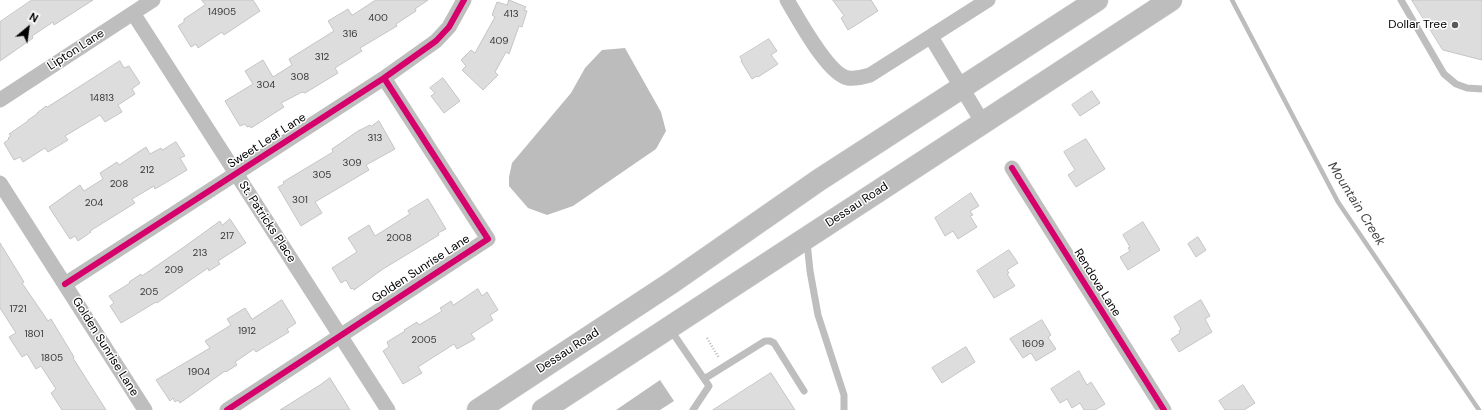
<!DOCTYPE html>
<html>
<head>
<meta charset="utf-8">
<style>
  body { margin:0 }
  #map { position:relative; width:1482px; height:410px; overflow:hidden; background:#fff; font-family:"DM Sans",sans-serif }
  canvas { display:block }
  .north { position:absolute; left:8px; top:8px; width:40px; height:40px; -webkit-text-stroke:3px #fff; paint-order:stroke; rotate:29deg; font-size:11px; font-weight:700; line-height:16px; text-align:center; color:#000 }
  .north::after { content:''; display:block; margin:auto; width:14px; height:18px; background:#000; clip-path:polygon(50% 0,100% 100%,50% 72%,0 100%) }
</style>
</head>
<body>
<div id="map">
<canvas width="1482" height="410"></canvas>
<div class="north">N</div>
</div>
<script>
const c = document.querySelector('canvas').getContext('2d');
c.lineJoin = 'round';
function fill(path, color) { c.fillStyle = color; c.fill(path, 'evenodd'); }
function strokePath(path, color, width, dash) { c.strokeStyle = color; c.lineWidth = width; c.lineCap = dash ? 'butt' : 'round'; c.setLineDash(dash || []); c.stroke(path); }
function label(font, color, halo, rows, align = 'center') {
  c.font = font + ' "DM Sans",sans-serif'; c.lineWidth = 3; c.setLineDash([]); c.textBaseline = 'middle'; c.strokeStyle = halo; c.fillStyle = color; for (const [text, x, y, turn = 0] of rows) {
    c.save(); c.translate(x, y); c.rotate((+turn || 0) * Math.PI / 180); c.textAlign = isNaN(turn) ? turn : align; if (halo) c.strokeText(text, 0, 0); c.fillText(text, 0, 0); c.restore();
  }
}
const water = new Path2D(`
  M625,48L661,112L666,131L656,149L573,206L547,215L528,208L509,186V177L512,163L571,93L585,68L602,50Z
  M660,380L674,401L660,410H616Z`);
const stream = new Path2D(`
  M1232,0L1338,202L1479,410`);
const building = new Path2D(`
  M32,0H93L54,25L53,22L32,36L33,38L0,61V22Z
  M202,0H253L260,11L224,35L222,32L198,48L196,44L191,47L178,26L184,22V19L205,5Z
  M376,0H428L415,9L416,11L396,24L397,26L360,48L362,51L335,68L338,73L305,93L302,92L281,103L284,107L251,128L250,126L247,127L245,124L240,126L225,101L253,84L245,71L263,60L273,77L292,65L289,59L334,31L328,21L348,9L352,15Z
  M509,0L526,7L524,10L527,11L522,27L519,26L509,54L506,52L495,72L498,75L483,90L462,70L466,66L461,60L471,50L475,53L495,17L492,15L497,2L507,5Z
  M833,0H871L878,11L848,30L841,18L844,16Z
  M1412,0H1482V60L1443,50Z
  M769,39L777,51L771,55L778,64L758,77L757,76L752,79L741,61L742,60L740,57Z
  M120,61L124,68L129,66L140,83L132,89L135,94L118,105L122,112L105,122L100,115L65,136L68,140L48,152L45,148L23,162L20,157L14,160L4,143L9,139L8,138L11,136L9,134L28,121V120L37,114V113L46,106L47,107Z
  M443,78L460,101L444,113L431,96L435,93L430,88Z
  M1092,91L1100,103L1080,116L1072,105Z
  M379,121L395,149L366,165L369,170L315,202L322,213L301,226L278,187L284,184L283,182L333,152L332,149L358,131L370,125L371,126Z
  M1086,139L1105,169L1076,187L1068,175L1075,170L1064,152Z
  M176,142L185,156L180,158L187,170L155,189L154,186L132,199L135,203L90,231L91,232L78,241L75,236L70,239L49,207L80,185L84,191L103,179L100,173L117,162L119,165L146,147L150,154L161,148L162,150Z
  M971,193L979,206L970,211L973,215L970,216L977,227L958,239L953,231L945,236L935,218Z
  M428,199L446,229L438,233L439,235L383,269L354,290L353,288L351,289L346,280L341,283L332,268L357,252L348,238L369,225L375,236L410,214L408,211Z
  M230,219L246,243L218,261L220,264L209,271L208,268L157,303L156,302L121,323L110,306L114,303L109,296L130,283L129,282L141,274L142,276L184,247L220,221L222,225Z
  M1143,222L1160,250L1128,270L1120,257L1130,251L1128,248L1130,247L1123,235Z
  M1198,237L1206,250L1196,257L1188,244Z
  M0,243L24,282L22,283L48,321L51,319L74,357L73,358L106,410H62L51,393L56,389L41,366L36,369L27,354L22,357L9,337L16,333L0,308Z
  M1009,250L1018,263L1007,270L1009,273L1007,274L1015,286L994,298L977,271Z
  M478,289L482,296L487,292L498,310L490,315L493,320L471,334L475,339L457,349L454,344L418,367L422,373L403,384L383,351L389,347L387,342L405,331L404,330L417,322L419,325L442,311L440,308L451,301L453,305Z
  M282,300L296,323L287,329L289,332L256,352L254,349L235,362L237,365L226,372L225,371L180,403L178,400L175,402L173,398L170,401L156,380L210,348L205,341L231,325L227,319L245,308L252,319Z
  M1201,300L1210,316L1205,319L1212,332L1179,352L1171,339L1180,333L1179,331L1181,329L1174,317Z
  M1042,320L1051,335L1048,337L1056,349L1036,361L1031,353L1023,358L1010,339Z
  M966,347L975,362L942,383L932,368Z
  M1079,371L1087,385L1091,382L1105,404L1095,410H1084L1080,403L1072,408L1067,399L1060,403L1051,389Z
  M771,373L795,410H713Z
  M330,378L350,410H280L320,385Z
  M1243,385L1255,403L1244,410H1225L1219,401Z`);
const path = new Path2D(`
  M707,338L719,358`);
const lane = new Path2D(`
  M1401,0L1444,74L1456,84L1467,88L1482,89
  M807,242L810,271L818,315L844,395V410
  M670,329L709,386L693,410
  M704,379L765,341H770L774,343L804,391`);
const street = new Path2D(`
  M787,0C798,18 828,75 848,78C855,79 863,77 870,75L988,0
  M133,13L388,410
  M931,37L983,123
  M0,100L153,0
  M1012,168L1164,410
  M0,183L145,410
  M65,284L384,78L436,41L449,27L464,0
  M227,410L488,239L384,78`);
const primary = new Path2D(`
  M478,410L671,283L819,180L1097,0
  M543,410L1171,0`);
const cycleway = new Path2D(`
  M1012,168L1164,410
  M65,284L384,78L436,41L449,27L464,0
  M227,410L488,239L384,78`);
const markers = [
  [1455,25,4,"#595959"]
];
const numberNames = [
  ["14905",222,12],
  ["413",511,14],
  ["400",378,18],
  ["316",350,34],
  ["409",499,41],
  ["312",322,57],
  ["308",300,77],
  ["304",266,85],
  ["14813",102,98],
  ["313",375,138],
  ["309",352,163],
  ["212",147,170],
  ["305",322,175],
  ["208",119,184],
  ["301",300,200],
  ["204",94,203],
  ["217",227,236],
  ["2008",399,238],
  ["213",200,253],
  ["209",174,270],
  ["205",149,292],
  ["1721",18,309],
  ["1912",247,331],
  ["1801",34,334],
  ["2005",424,340],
  ["1609",1033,344],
  ["1805",52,358],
  ["1904",199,372]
];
const poiNames = [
  ["Dollar Tree",1447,25]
];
const streetNames = [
  ["Lipton Lane",76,50,-33],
  ["Sweet Leaf Lane",267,141,-33],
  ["Dessau Road",857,205,-33],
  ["St. Patricks Place",267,222,57],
  ["Golden Sunrise Lane",421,269,-33],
  ["Rendova Lane",1097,283,58],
  ["Golden Sunrise Lane",105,347,58],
  ["Dessau Road",568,351,-33]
];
const waterNames = [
  ["Mountain Creek",1356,204,58]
];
fill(water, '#bcbcbc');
strokePath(stream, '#bcbcbc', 4.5);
fill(building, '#ddd');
strokePath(building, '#c5c5c5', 1);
strokePath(primary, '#dbdbdb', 23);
strokePath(path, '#b8b8b8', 2.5, [1, 2]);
strokePath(lane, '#bebebe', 7);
strokePath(street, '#bebebe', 15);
strokePath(primary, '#bdbdbd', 22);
strokePath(cycleway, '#d6006c', 6);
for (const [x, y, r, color] of markers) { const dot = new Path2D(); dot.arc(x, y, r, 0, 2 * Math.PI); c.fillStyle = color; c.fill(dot); strokePath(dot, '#fff', 1.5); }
label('10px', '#373737', null, numberNames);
label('12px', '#000', '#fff', poiNames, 'right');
label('12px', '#000', '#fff', streetNames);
label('italic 13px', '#414141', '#fff', waterNames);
</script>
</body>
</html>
